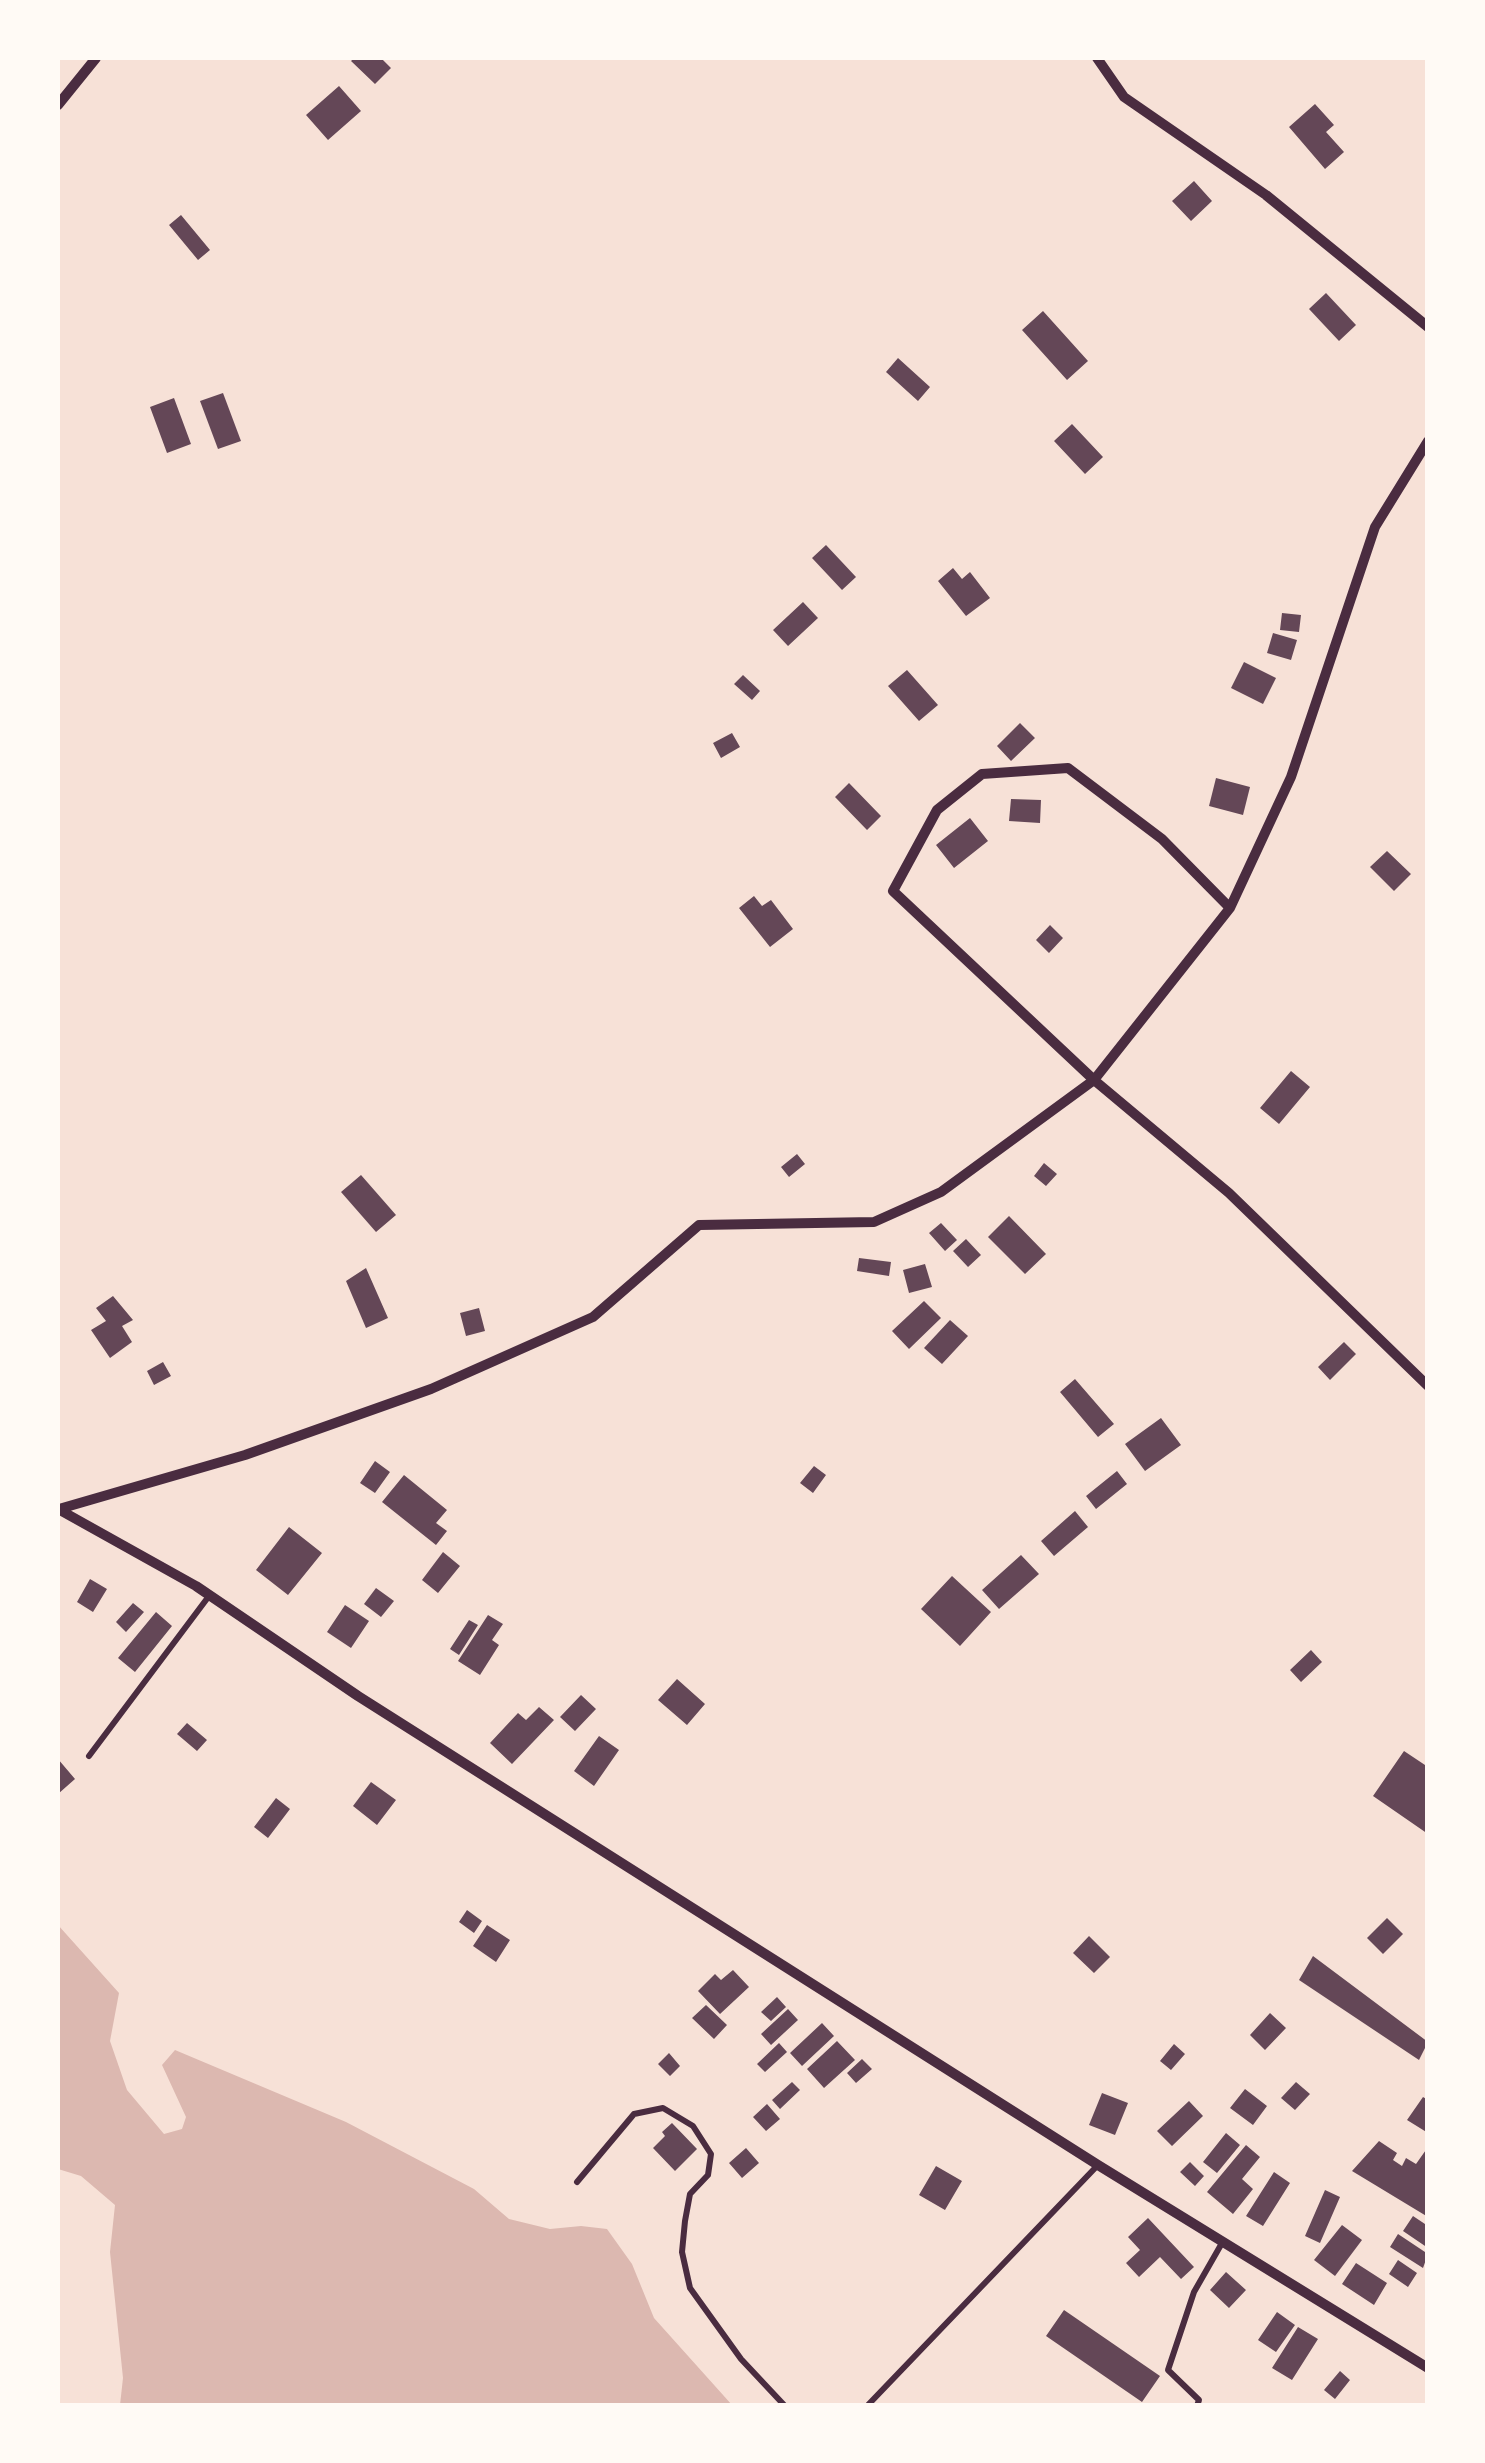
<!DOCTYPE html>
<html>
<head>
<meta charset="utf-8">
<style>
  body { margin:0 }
  #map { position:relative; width:1485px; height:2463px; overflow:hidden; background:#f7e1d7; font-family:Karla,sans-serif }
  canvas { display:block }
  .frame { position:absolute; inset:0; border:60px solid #fffaf5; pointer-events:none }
</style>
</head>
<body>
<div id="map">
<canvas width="1485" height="2463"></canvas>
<div class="frame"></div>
</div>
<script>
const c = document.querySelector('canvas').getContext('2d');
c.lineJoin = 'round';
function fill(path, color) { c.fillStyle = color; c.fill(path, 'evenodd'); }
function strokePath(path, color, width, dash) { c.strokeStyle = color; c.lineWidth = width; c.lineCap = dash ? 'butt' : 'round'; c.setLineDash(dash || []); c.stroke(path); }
const water = new Path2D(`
  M58,1925L119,1993L110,2041L127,2090L164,2134L182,2129L186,2117L162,2065L175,2050L346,2122L474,2189L509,2219L550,2229L581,2226L607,2229L632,2264L654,2318L732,2405H120L123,2378L110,2252L115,2205L81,2176L58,2169Z`);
const building = new Path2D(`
  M354,58H381L391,68L375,84L351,61Z
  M339,86L361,111L328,140L306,115Z
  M1315,104L1334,125L1326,132L1344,152L1325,169L1289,127Z
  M1194,181L1212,201L1191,221L1172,201Z
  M181,215L210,250L198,260L169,225Z
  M1326,293L1356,325L1339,341L1309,309Z
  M1043,311L1088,361L1067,380L1022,330Z
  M898,358L930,387L918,401L886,372Z
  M223,393L241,441L218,449L200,401Z
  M174,398L191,444L167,453L150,407Z
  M1072,424L1103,457L1085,474L1054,441Z
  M826,545L856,577L842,590L812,558Z
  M953,568L962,579L970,572L990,598L966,616L938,581Z
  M803,602L818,618L788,646L773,630Z
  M1282,613L1301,615L1299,632L1280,630Z
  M1273,633L1297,640L1291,660L1267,653Z
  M1244,662L1276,678L1263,704L1231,688Z
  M907,670L938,705L919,721L888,686Z
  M743,675L760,691L752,700L734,684Z
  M1020,723L1035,738L1011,761L997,746Z
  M732,733L740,747L721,758L713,743Z
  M1216,778L1250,787L1243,815L1209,806Z
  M849,783L881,816L867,830L835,797Z
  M1011,799L1041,800L1040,823L1009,821Z
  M970,818L988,841L954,868L936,845Z
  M1387,851L1411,874L1394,891L1370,867Z
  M754,896L762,906L771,900L793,929L770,947L739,908Z
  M1050,925L1063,938L1049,953L1036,940Z
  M1291,1071L1310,1087L1279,1124L1260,1108Z
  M797,1154L805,1164L789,1177L781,1167Z
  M1044,1163L1057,1174L1046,1186L1034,1176Z
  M361,1175L396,1215L376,1232L341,1192Z
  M1009,1216L1046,1254L1025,1274L988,1237Z
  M941,1223L957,1240L945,1251L929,1233Z
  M966,1239L981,1255L968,1267L953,1251Z
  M859,1258L891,1262L889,1276L857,1271Z
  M925,1264L932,1287L909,1293L903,1270Z
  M366,1268L388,1318L366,1328L346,1281Z
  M113,1296L133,1320L122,1326L132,1342L110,1358L91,1330L106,1321L96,1308Z
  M924,1301L941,1318L909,1349L892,1331Z
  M479,1308L485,1331L466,1336L460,1313Z
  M950,1320L968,1336L942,1364L924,1348Z
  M1344,1342L1356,1354L1330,1380L1318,1367Z
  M163,1362L171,1376L154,1385L147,1371Z
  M1075,1379L1114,1424L1098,1437L1060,1392Z
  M1161,1418L1181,1445L1145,1471L1125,1444Z
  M375,1461L390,1472L375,1493L360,1483Z
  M814,1466L826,1475L813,1493L800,1483Z
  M1117,1471L1127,1484L1096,1509L1086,1496Z
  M404,1475L447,1510L436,1523L447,1531L436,1545L382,1502Z
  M1075,1511L1088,1527L1054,1556L1041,1541Z
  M289,1527L322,1553L288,1595L256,1570Z
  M443,1552L460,1566L438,1593L422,1580Z
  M1021,1555L1039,1574L999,1609L982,1590Z
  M952,1576L991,1612L960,1646L921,1609Z
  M90,1579L107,1589L93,1612L77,1602Z
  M376,1588L394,1601L381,1617L364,1604Z
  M133,1603L144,1612L126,1632L116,1622Z
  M345,1605L369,1621L351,1648L327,1632Z
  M156,1612L172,1626L135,1672L118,1658Z
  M488,1615L503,1624L492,1640L499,1645L480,1675L458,1661Z
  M469,1620L478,1625L459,1655L450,1649Z
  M1311,1650L1322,1662L1301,1682L1290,1670Z
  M677,1679L705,1704L687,1725L658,1700Z
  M581,1695L596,1709L575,1731L560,1717Z
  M539,1707L554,1720L512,1764L490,1743L518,1713L526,1720Z
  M187,1723L207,1740L197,1751L177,1734Z
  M599,1736L619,1750L594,1786L574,1771Z
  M1404,1751L1428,1767V1834L1373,1796Z
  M58,1759L75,1779L58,1794Z
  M371,1782L396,1800L377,1825L353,1806Z
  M276,1798L290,1809L268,1838L254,1827Z
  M467,1910L482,1921L474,1933L459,1922Z
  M1387,1918L1403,1934L1383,1954L1367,1938Z
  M487,1925L510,1940L496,1962L473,1946Z
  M1089,1936L1110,1957L1094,1973L1073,1953Z
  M1313,1956L1428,2042L1419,2060L1299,1980Z
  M733,1970L749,1987L720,2014L698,1991L715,1974L721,1980Z
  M777,1997L786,2007L771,2021L761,2012Z
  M706,2005L727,2025L714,2039L692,2018Z
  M788,2009L798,2020L771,2045L761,2034Z
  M1270,2013L1286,2028L1265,2050L1250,2035Z
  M822,2023L834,2036L802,2066L790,2053Z
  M837,2041L855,2060L824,2088L807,2069Z
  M779,2043L787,2052L765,2072L757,2064Z
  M1174,2044L1185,2054L1171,2070L1160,2061Z
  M669,2053L680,2066L670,2076L658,2064Z
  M862,2059L872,2069L856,2083L847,2073Z
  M792,2082L800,2090L780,2109L772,2100Z
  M1296,2082L1310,2094L1295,2110L1281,2098Z
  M1245,2089L1267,2106L1253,2125L1230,2108Z
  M1102,2093L1128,2103L1115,2135L1089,2125Z
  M1423,2097L1428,2100V2133L1407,2120Z
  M1189,2101L1203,2116L1172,2146L1157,2131Z
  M767,2104L780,2119L766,2131L753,2117Z
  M672,2123L697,2149L675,2171L653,2148L665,2136L662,2132Z
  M1226,2133L1240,2145L1217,2173L1203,2162Z
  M1379,2141L1397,2153L1393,2160L1402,2166L1406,2158L1416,2164L1428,2147V2217L1352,2171Z
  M1246,2145L1260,2157L1242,2179L1253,2189L1233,2214L1207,2192Z
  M746,2148L759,2163L742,2178L729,2163Z
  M1190,2162L1204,2176L1195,2186L1180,2172Z
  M936,2166L962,2181L945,2210L919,2195Z
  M1274,2172L1290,2183L1263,2226L1246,2216Z
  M1325,2190L1340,2197L1320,2243L1305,2236Z
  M1413,2216L1428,2226V2248L1403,2231Z
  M1148,2218L1194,2267L1181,2279L1160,2257L1139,2277L1126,2263L1140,2250L1128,2237Z
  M1342,2225L1362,2240L1335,2276L1314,2260Z
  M1398,2234L1428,2254L1423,2268L1390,2247Z
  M1398,2260L1417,2273L1408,2287L1389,2274Z
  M1356,2263L1387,2283L1374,2305L1342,2284Z
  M1226,2272L1246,2290L1229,2308L1210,2290Z
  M1064,2310L1160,2376L1142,2402L1046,2336Z
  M1277,2312L1295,2325L1276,2352L1258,2340Z
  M1298,2327L1318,2339L1292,2380L1272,2368Z
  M1340,2371L1350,2380L1335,2399L1324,2390Z`);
const service = new Path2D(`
  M89,1756L209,1596
  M577,2182L634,2114L663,2108L693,2126L711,2154L708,2175L690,2194L685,2221L682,2252L690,2288L741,2359L785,2406
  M867,2406L1097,2166
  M1197,2406L1199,2400L1168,2370L1194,2292L1222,2243`);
const minor = new Path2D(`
  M1097,58L1124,97L1266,195L1428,327
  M58,105L96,58
  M1230,908L1162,839L1068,768L982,774L937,810L893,891L1094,1080L1229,1193L1428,1386
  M58,1509L196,1586L358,1696L1098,2165L1428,2368
  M59,1509L245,1455L431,1389L593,1317L699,1225L874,1222L941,1192L1094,1080L1230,908L1291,777L1375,527L1428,441`);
fill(water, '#dcb8b0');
fill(building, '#644757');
strokePath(service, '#4a2c40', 6);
strokePath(minor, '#4a2c40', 10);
</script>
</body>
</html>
